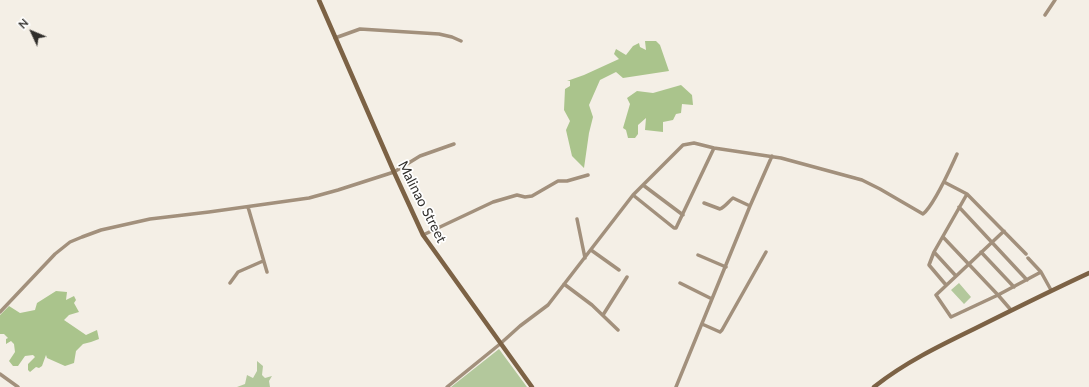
<!DOCTYPE html>
<html>
<head>
<meta charset="utf-8">
<style>
  body { margin:0 }
  #map { position:relative; width:1089px; height:387px; overflow:hidden; background:#f4efe6; font-family:Lato,sans-serif }
  canvas { display:block }
  .north { position:absolute; left:12px; top:12px; width:40px; height:40px; -webkit-text-stroke:3px #fff; paint-order:stroke; rotate:314deg; font-size:11px; font-weight:700; line-height:16px; text-align:center; color:#302e2b }
  .north::after { content:''; display:block; margin:auto; width:14px; height:18px; background:#302e2b; clip-path:polygon(50% 0,100% 100%,50% 72%,0 100%) }
</style>
</head>
<body>
<div id="map">
<canvas width="1089" height="387"></canvas>
<div class="north">N</div>
</div>
<script>
const c = document.querySelector('canvas').getContext('2d');
c.lineJoin = 'round';
function fill(path, color) { c.fillStyle = color; c.fill(path, 'evenodd'); }
function strokePath(path, color, width, dash) { c.strokeStyle = color; c.lineWidth = width; c.lineCap = dash ? 'butt' : 'round'; c.setLineDash(dash || []); c.stroke(path); }
function label(font, color, halo, rows, align = 'center') {
  c.font = font + ' Lato,sans-serif'; c.lineWidth = 3.5; c.setLineDash([]); c.textBaseline = 'middle'; c.strokeStyle = halo; c.fillStyle = color; for (const [text, x, y, turn = 0] of rows) {
    c.save(); c.translate(x, y); c.rotate((+turn || 0) * Math.PI / 180); c.textAlign = isNaN(turn) ? turn : align; if (halo) c.strokeText(text, 0, 0); c.fillText(text, 0, 0); c.restore();
  }
}
const green = new Path2D(`
  M959,283L971,297L964,304L951,290Z
  M499,349L527,387H451Z
  M257,361L263,366L262,375L265,378L272,376L269,381L270,387H237L245,384L247,375L253,378L257,371Z`);
const forest = new Path2D(`
  M645,41H656L660,45L669,71L623,78L616,72L600,80L589,105L593,117L589,133L584,168L572,156L566,130L570,121L564,110L565,89L570,86V81H567L584,75L619,59L614,54L616,49L626,55L633,46L639,43L640,47L646,50Z
  M681,85L692,95L693,105L682,104L681,113L676,114L673,120L663,122V132L645,130L646,118L638,125V134L635,138H628L626,130L623,128L630,104L627,98L637,91L653,93Z
  M56,291L67,292L66,300L74,296L76,300L74,303L79,312L69,315L64,320L86,335L97,330L99,339L91,342L83,344L76,351L74,363L65,366L47,358L46,355L42,366L39,368L36,367L30,372L28,370V364L35,357L33,355L25,356L18,366H13L9,361L15,352L14,344L11,341L6,344V339L8,338L4,334H0V315L9,306L20,313L35,310L37,303Z`);
const street = new Path2D(`
  M1045,15L1055,0
  M335,38L360,29L439,34L452,37L461,41
  M944,182L967,194L1026,254
  M643,185L683,215
  M633,195L674,228H676L714,148
  M704,203L720,209C725,207 728,202 733,198L750,206
  M248,207L267,272
  M959,207L1027,280
  M577,219L585,258
  M1004,231L936,295L951,317L998,295L1041,272
  M423,235L493,202L517,195L525,197L532,196L558,181H567L588,175
  M943,237L998,295L1011,310
  M591,250L619,270
  M934,252L956,276
  M981,252L1014,287
  M698,255L726,267
  M1028,258L1041,272L1051,290
  M230,283L238,272L263,261
  M680,283L712,299
  M564,284L592,305L618,330
  M946,285L929,265L934,252L967,194
  M0,312L55,254L70,242L82,237L101,230L150,219L209,212L309,198L338,190L394,172L420,156L454,144
  M603,315L627,277
  M702,324L720,332L722,330L766,252
  M0,374L18,387
  M447,387L500,344L520,326L548,305L633,195L683,145L694,143L714,148L781,158L862,180L880,189L923,214C935,204 950,169 957,154
  M676,387L750,206L772,156`);
const secondary = new Path2D(`
  M319,0L394,172L423,235L532,387
  M874,387C904,363 939,346 974,329C1012,310 1050,291 1089,273`);
const streetNames = [
  ["Malinao Street",422,202,63]
];
fill(green, '#b3c89c');
fill(forest, '#aac48c');
strokePath(street, '#a2907c', 3.5);
strokePath(secondary, '#7c6245', 4.5);
label('14px', '#302e2b', '#fff', streetNames);
</script>
</body>
</html>
